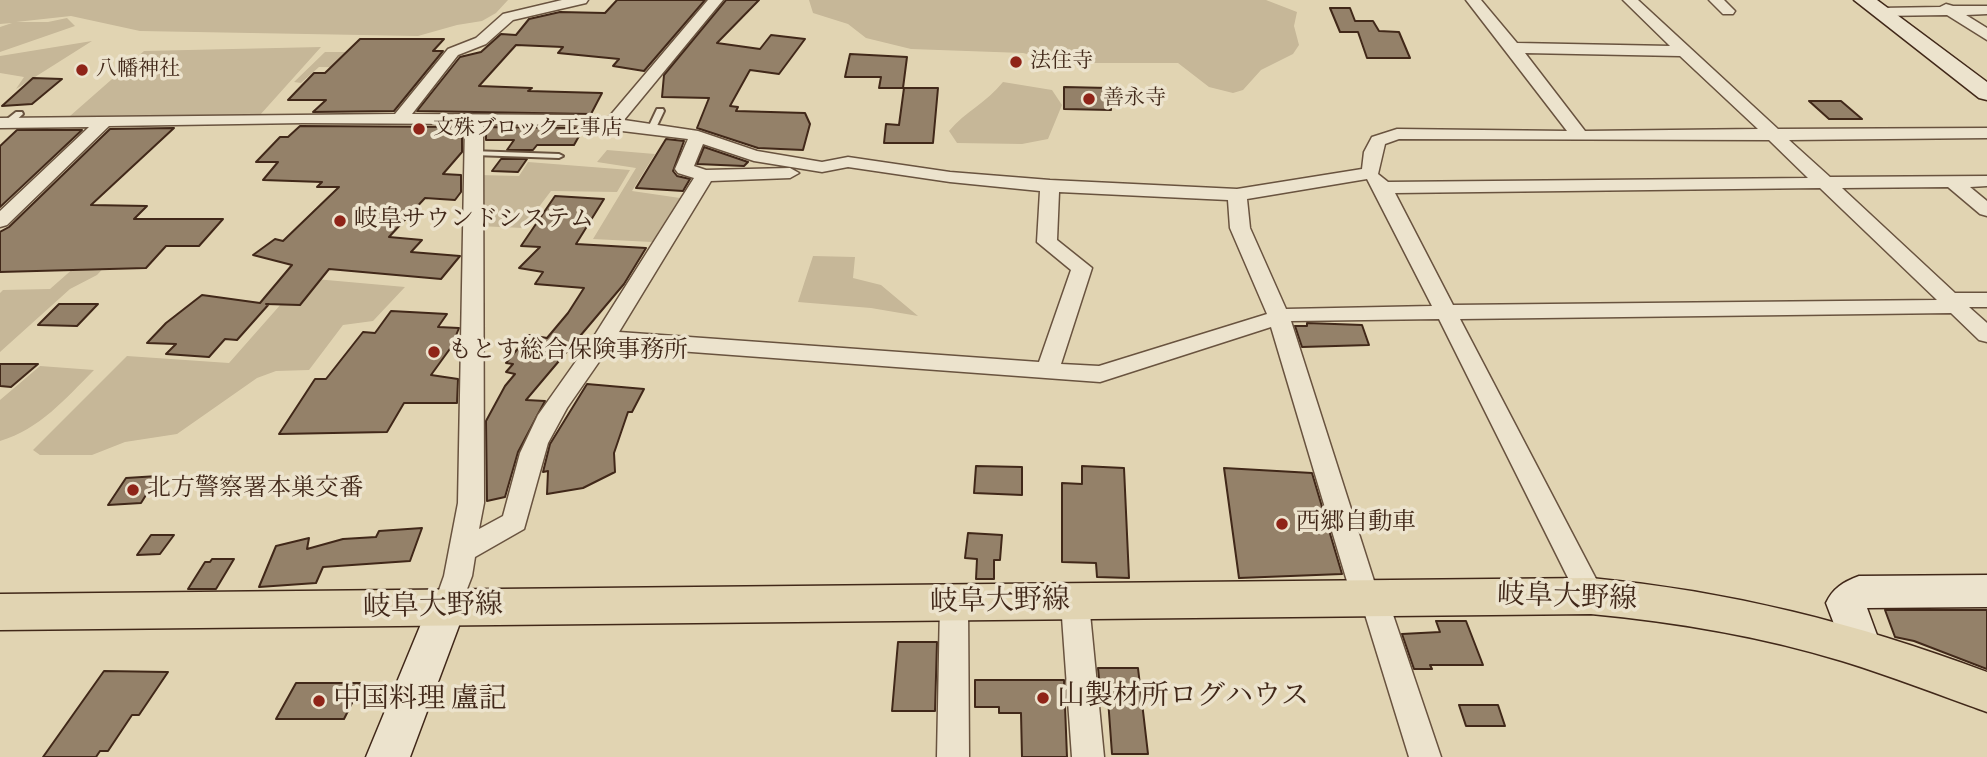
<!DOCTYPE html>
<html>
<head>
<meta charset="utf-8">
<style>
  body { margin:0 }
  canvas { display:block; background:#e1d4b2 }
</style>
</head>
<body>
<canvas width="1987" height="757"></canvas>
<script>
const c = document.querySelector('canvas').getContext('2d');
c.lineJoin = 'round';
function fill(path, color) { c.fillStyle = color; c.fill(path, 'evenodd'); }
function strokePath(path, color, width, dash) { c.strokeStyle = color; c.lineWidth = width; c.lineCap = dash ? 'butt' : 'round'; c.setLineDash(dash || []); c.stroke(path); }
function label(font, color, halo, rows, align = 'center') {
  c.font = font + ' "IM FELL Double Pica","Noto Serif JP",serif'; c.lineWidth = 7; c.setLineDash([]); c.textBaseline = 'middle'; c.strokeStyle = halo; c.fillStyle = color; for (const [text, x, y, turn = 0] of rows) {
    c.save(); c.translate(x, y); c.rotate((+turn || 0) * Math.PI / 180); c.textAlign = isNaN(turn) ? turn : align; if (halo) c.strokeText(text, 0, 0); c.fillText(text, 0, 0); c.restore();
  }
}
const green = new Path2D(`
  M0,0H508L496,13L482,21L457,25L418,36L140,31L71,16L16,22H48L67,18L75,26L0,52V27L12,23L0,24Z
  M809,0H1266L1297,12L1294,26L1299,45L1293,54L1261,70L1243,90L1233,93L1209,87L1178,63H1064L1023,53L911,49L866,38L848,24L813,13Z
  M92,41L16,89L24,77L0,73V56Z
  M321,47L260,115L70,116L144,51Z
  M325,52H398L378,68L319,67L301,83L294,82Z
  M1003,82L1052,90L1062,105L1048,139L1022,144L957,143L949,131C966,111 986,103 1003,82Z
  M607,150L655,154L632,191L680,198L652,242L593,239L636,168L597,162Z
  M528,162L630,170L617,192L551,191L523,228L478,226L479,175L519,176Z
  M126,244L97,275L70,289L0,352V293L3,290L50,289L100,245Z
  M813,256L855,257L853,278L881,285L918,316L871,308L798,302Z
  M304,278L405,287L373,321L343,325L309,370L276,371L257,378L177,434L125,442L92,455H40L33,450L127,356L229,363Z
  M40,366L94,370C65,399 40,429 0,441V400Z`);
const building = new Path2D(`
  M617,0H705L644,71L613,66L619,59L558,53L563,47L516,45L479,86L532,88L528,91L602,93L591,114L417,111L460,57L481,52L501,34L516,35L529,19L560,12L605,13Z
  M726,0H759L717,43L760,49L771,35L805,39L779,74L750,70L730,106L738,107L736,111L805,113L810,124L803,150L758,148L697,128L709,98L662,97L664,75Z
  M1330,8H1350L1355,21H1373L1379,31L1399,32L1410,58H1367L1358,32H1340Z
  M360,39H444L433,51H443L394,111L313,112L326,100H288L314,73H325Z
  M850,54L907,57L903,88H879L881,77H845Z
  M33,78L62,79L32,104L2,106Z
  M1064,87L1109,88L1111,110L1064,109Z
  M904,88H938L933,143H884L886,124L899,125Z
  M1809,101H1841L1862,119H1829Z
  M300,126L462,127V152L443,174L461,175V192L455,200L425,198L389,237L422,240L411,252L460,256L441,279L329,269L300,305L266,304H269L237,340L225,339L209,357L166,354L176,344L147,343L166,323L202,295L260,303L292,265L253,255L275,239L283,241L339,187H317L322,182L263,180L278,162H256L280,137H288Z
  M486,127L573,128L583,129L574,145H537L533,150H507L514,140H486Z
  M174,128L91,205L147,206L134,219H223L199,246H166L146,268L0,272V232L9,227L110,129Z
  M17,130H82L0,207V146Z
  M666,139L684,141L673,171L677,176L690,179L683,191L636,188Z
  M704,147L748,162L744,166L697,164Z
  M501,159H527L518,172L492,171Z
  M555,196L604,199L576,244L646,248L624,284L526,400L545,401L518,452L505,497L487,501L486,421L505,386L515,374L506,372L513,364L506,363L529,335L547,338L568,313L584,288L535,284L543,272L519,268L540,247L521,246Z
  M59,304H98L77,326L38,325Z
  M391,311L447,314L438,327L459,328L455,338L457,339L431,375L458,379L457,403H404L387,432L279,434L315,379H326L363,332L375,333Z
  M1307,323L1362,325L1369,345L1302,347L1295,326H1307Z
  M0,364H38L11,387L0,386Z
  M587,384L644,389L632,412H628L614,453L615,472L583,488L547,494L548,471L543,472L550,444Z
  M976,466L1022,467V495L974,493Z
  M1082,466L1124,468L1129,578L1097,577L1096,563L1062,562V483L1082,484Z
  M1224,468L1312,473L1342,574L1239,578Z
  M158,476L141,503L108,505L126,478Z
  M422,528L410,561L323,567L316,583L259,587L276,546L309,538L307,549L343,539L376,537L379,531Z
  M968,533L1002,535L1000,560H994V579H976L977,559L965,558Z
  M151,535H174L160,554L137,555Z
  M212,559H234L216,589H188L205,562H210Z
  M1885,610H1987V669L1914,641L1895,637Z
  M1436,621H1466L1483,665H1430L1432,669H1414L1402,634L1440,632Z
  M898,642H937L935,711H892Z
  M1098,668H1138L1148,754H1112L1108,699H1101Z
  M104,671L168,672L139,715H132L108,751H100L96,757H43Z
  M975,680H1064L1067,757H1022L1021,713H999V707H975Z
  M296,683H362L344,719H276Z
  M1459,705H1498L1505,726H1466Z`);
const lane = new Path2D(`
  M657,109H663L664,111L655,130H649L648,128Z
  M16,112H22L23,114L12,124H6V120Z
  M471,151L559,154L563,156L559,158L474,155H471Z`);
const street = new Path2D(`
  M562,0H588L586,3L513,20L486,44L458,55L412,114L573,115L608,118L708,0H723L624,120L698,131L757,151L822,162L848,157L950,172L1050,180L1237,189L1362,169L1364,152L1372,137L1397,129L1567,131L1466,0H1481L1517,43L1670,46L1623,0H1638L1778,129L1987,128V138L1789,140L1830,177L1987,176V186L1970,187L1987,201V216L1980,214L1948,187L1842,188L1955,293H1987V307H1969L1987,323V342L1979,340L1951,313L1460,319L1605,596L1601,604L1591,607L1581,604L1439,319L1291,321L1376,587L1383,589L1387,597L1441,757H1409L1363,608L1356,606L1352,598L1271,327L1100,382L610,346L567,408L548,443L524,529L475,557L472,576L457,615L447,619L437,615L433,607L444,576L458,503L465,124L303,123L109,126L7,225L0,227V211L89,127L0,128V118L395,114L448,49L476,38L503,14ZM1525,53L1680,56L1758,129L1585,131ZM483,124L573,125L688,139L675,169L678,173L694,178L596,333L538,415L520,453L503,516L479,529L484,503ZM1399,139L1769,140L1808,178L1388,182L1378,174L1385,144ZM703,144L754,161L822,172L848,167L950,182L1040,191L1037,242L1071,270L1039,362L619,332L711,181L790,178L799,173L790,168L706,170L694,166ZM1367,179L1432,306L1286,309L1250,228L1247,199ZM1820,188L1937,300L1453,305L1395,193ZM1059,192L1228,200L1230,228L1267,314L1099,366L1061,364L1092,268L1057,240Z
  M1709,0H1724L1735,11L1733,14H1723Z
  M1946,4L1953,6H1987V14L1966,15L1987,28V40L1947,15L1880,16L1873,12L1880,8L1940,7Z
  M1075,591L1085,595L1089,603L1104,757H1072L1061,603L1065,595Z
  M954,592L964,596L968,604L969,757H937L940,604L944,596Z`);
const secondary = new Path2D(`
  M1854,0H1877L1987,82V100L1979,98Z
  M1987,575V607L1867,608L1881,646L1875,658L1861,663L1847,658L1826,603C1833,588 1843,582 1859,576Z
  M447,591L461,596L466,607L410,757H366L428,607L433,596Z`);
const primary = new Path2D(`
  M1591,578C1730,591 1856,623 1987,672V712C1939,695 1891,676 1842,661C1760,636 1676,622 1591,614L0,630V594Z`);
const markers = [
  [1016,62,7,"#8f2418"],
  [82,70,7,"#8f2418"],
  [1089,99,7,"#8f2418"],
  [419,129,7,"#8f2418"],
  [340,221,7,"#8f2418"],
  [434,352,7,"#8f2418"],
  [133,490,7,"#8f2418"],
  [1282,524,7,"#8f2418"],
  [1043,698,7,"#8f2418"],
  [319,701,7,"#8f2418"]
];
const farPoinames = [
  ["法住寺",1030,62],
  ["八幡神社",96,70],
  ["善永寺",1103,99],
  ["文殊ブロック工事店",433,129]
];
const poiNames = [
  ["岐阜サウンドシステム",354,221],
  ["もとす総合保険事務所",448,352],
  ["北方警察署本巣交番",147,490],
  ["西郷自動車",1296,524]
];
const nearStreetnames = [
  ["岐阜大野線",1567,599,2],
  ["岐阜大野線",1000,603,-1],
  ["岐阜大野線",433,608,-1]
];
const nearPoinames = [
  ["山製材所ログハウス",1057,698],
  ["中国料理 盧記",333,701]
];
fill(green, '#c6b798');
fill(building, '#948169');
strokePath(building, '#412819', 2);
strokePath(lane, '#69533f', 4);
strokePath(street, '#69533f', 3);
strokePath(secondary, '#412819', 3);
strokePath(primary, '#412819', 3);
fill(lane, '#ece3cd');
fill(street, '#ece3cd');
fill(secondary, '#ece3cd');
fill(primary, '#e1d4b2');
for (const [x, y, r, color] of markers) { const dot = new Path2D(); dot.arc(x, y, r, 0, 2 * Math.PI); c.fillStyle = color; c.fill(dot); strokePath(dot, '#ece3cd', 2.5); }
label('21px', '#412819', '#ece3cd', farPoinames, 'left');
label('24px', '#412819', '#ece3cd', poiNames, 'left');
label('28px', '#412819', '#ece3cd', nearStreetnames);
label('28px', '#412819', '#ece3cd', nearPoinames, 'left');
</script>
</body>
</html>
